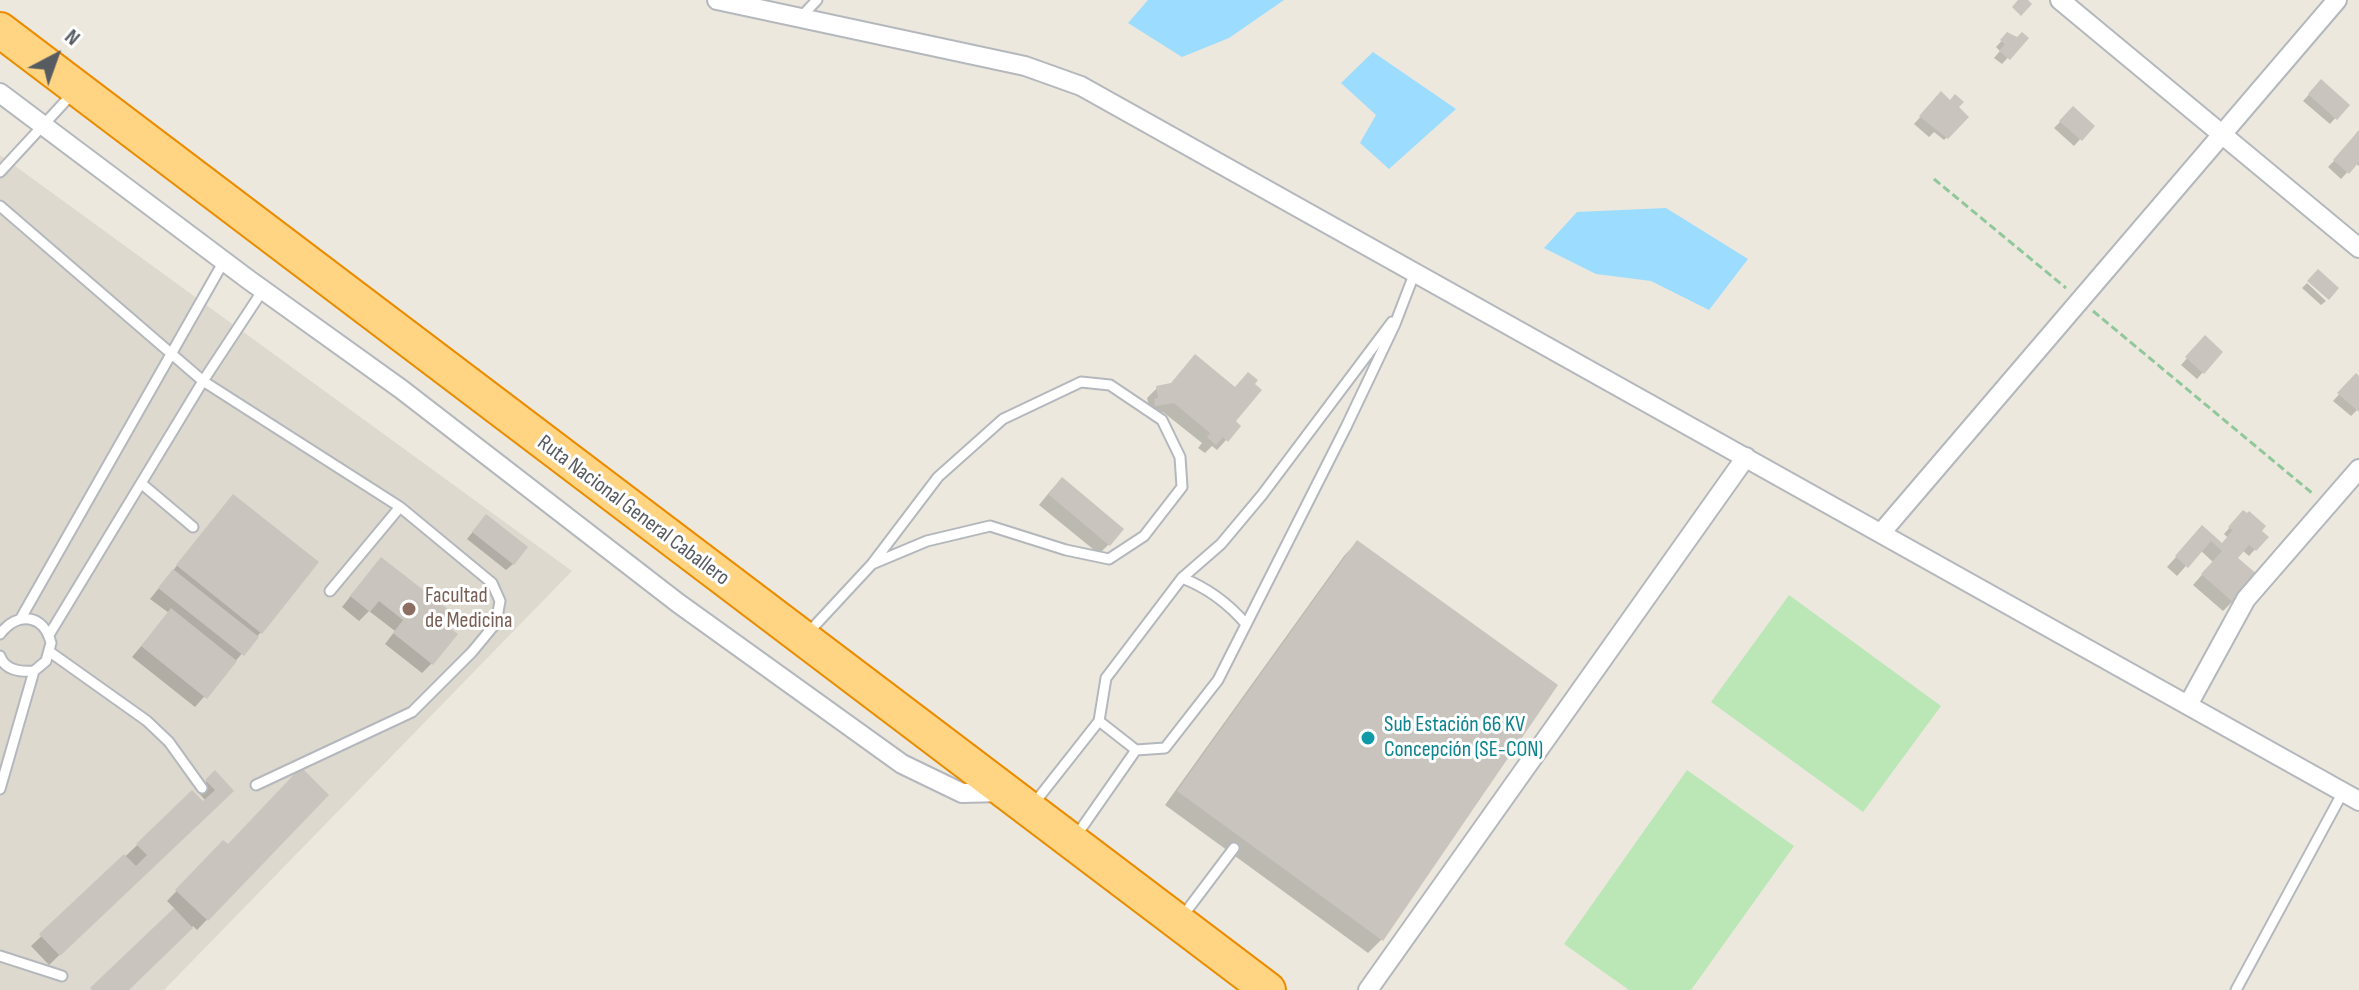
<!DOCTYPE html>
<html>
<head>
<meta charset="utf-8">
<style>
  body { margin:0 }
  #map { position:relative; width:2359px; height:990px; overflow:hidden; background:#ece8de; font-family:"Sofia Sans Condensed",sans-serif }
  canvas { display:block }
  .north { position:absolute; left:16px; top:16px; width:80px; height:80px; -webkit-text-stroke:6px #fff; paint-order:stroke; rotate:41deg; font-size:22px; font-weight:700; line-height:32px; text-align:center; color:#575c61 }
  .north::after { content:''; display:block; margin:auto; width:28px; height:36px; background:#575c61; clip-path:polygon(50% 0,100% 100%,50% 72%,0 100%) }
</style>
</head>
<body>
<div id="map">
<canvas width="2359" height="990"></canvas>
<div class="north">N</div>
</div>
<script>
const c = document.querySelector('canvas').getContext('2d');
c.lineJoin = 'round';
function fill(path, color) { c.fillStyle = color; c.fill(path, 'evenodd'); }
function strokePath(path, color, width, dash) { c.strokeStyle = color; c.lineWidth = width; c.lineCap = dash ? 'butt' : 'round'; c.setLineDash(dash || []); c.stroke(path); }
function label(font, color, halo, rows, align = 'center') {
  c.font = font + ' "Sofia Sans Condensed",sans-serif'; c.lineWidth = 6; c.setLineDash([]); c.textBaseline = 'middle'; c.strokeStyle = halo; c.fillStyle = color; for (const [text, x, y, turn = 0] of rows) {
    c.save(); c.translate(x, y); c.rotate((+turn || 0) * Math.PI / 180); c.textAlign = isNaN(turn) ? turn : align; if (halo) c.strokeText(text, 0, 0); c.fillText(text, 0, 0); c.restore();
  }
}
const education = new Path2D(`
  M0,155L572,571L164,990H0Z`);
const green = new Path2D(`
  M1789,595L1941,706L1863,812L1711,702Z
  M1687,770L1794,846L1691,990H1629L1564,944Z`);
const water = new Path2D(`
  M1148,0H1284L1229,38L1182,57L1128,23Z
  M1373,52L1456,109L1389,169L1360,143L1376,115L1341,83Z
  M1666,208L1748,259L1709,310L1651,281L1596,274L1544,248L1577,212Z`);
const shadow = new Path2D(`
  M2007,35L2017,39L2026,38L2002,64L1994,58L2000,51L1996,47Z
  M2315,88L2347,105L2330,124L2303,101Z
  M1941,94L1950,114L1966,117L1944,140L1934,132L1929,137L1914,124Z
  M2073,109L2092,126L2074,146L2054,128Z
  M2359,135V166L2356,163L2341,179L2328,167Z
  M2307,283L2326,301L2321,305L2302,288Z
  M2205,338L2203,372L2197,379L2181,365Z
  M2356,376L2359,379V408L2351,416L2333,401Z
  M1157,388L1233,422L1226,440L1217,450L1212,446L1205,453L1198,448L1202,443L1163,412L1145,415V410L1149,406L1147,398Z
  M1052,489L1109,544L1099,554L1039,505Z
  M233,496L261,632L195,707L132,657L169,613L150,599Z
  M2237,519L2266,537L2249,556L2242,550L2236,558L2232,602L2223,611L2193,585L2213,562L2200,550L2177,576L2167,567L2202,528L2221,545L2228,538L2224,534Z
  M480,523L513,564L506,570L467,539Z
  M1357,542L1556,686L1381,940L1368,953L1165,805L1344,556Z
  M372,569L438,621L432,663L422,673L385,644L395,631L369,611L359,621L342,607Z
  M215,773L231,790L49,965L31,946L192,793L203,804L206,801L197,791Z
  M326,795L197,930L193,926L126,990H91L175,909L167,901L214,852Z`);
const building = new Path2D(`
  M2018,0H2028L2032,4L2021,16L2012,7Z
  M2007,32L2017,37L2022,32L2029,38L2010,60L1999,51L2005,44L2000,40Z
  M2321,79L2350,105L2337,120L2308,94Z
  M1941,91L1950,100L1955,94L1964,102L1959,107L1969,117L1948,139L1919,116Z
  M2073,106L2095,126L2082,141L2059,121Z
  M2359,130V162L2349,174L2333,160Z
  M2318,269L2339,288L2329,300L2307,281Z
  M2205,335L2223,352L2204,374L2185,357Z
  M1195,354L1235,387L1248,372L1258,380L1255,384L1262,390L1236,421L1241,426L1228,442L1223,437L1216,445L1207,437L1210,433L1174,403L1155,406L1154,399L1158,398L1156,386L1171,383Z
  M2356,373L2359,376V412L2337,393Z
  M1062,477L1124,529L1110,546L1048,494Z
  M233,494L319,562L262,634L176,565Z
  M2243,510L2247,513L2249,511L2266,526L2262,531L2269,537L2256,551L2249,545L2238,558L2258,575L2234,603L2201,574L2222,551L2211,541L2188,568L2175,556L2202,525L2222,543L2233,530L2228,527Z
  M486,514L528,547L514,565L472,532Z
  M1357,540L1558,685L1383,941L1177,791Z
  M381,557L449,610L441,621L458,634L433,665L393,633L403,620L379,601L370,612L350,596Z
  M173,569L259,637L244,656L158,588Z
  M171,608L237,661L207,699L141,646Z
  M301,767L329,795L208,921L175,890L223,840L228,844Z
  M215,770L234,791L60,956L39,934L124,854L136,866L147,855L136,844L192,790L203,801L215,790L205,780Z
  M174,908L193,928L129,990H92L90,988Z`);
const path = new Path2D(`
  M1934,179L2066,288
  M2093,311L2312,493`);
const lane = new Path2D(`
  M800,18L817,0
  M0,172L72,94
  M0,206L203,381L400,507L492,583L500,601L496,623L472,652L412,712L256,785
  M142,484L193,527
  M1182,578C1208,588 1228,603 1246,624
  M330,591L400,507
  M21,618L224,261
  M0,634C17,611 44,614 51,643L46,661L34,671C21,672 5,671 0,656
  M807,634L872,564L927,541L990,526L1066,550L1109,559L1144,536L1182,487L1180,457L1162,420L1110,385L1081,382L1003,419L938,477L872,564
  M49,635L203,381L263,290
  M50,652L147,721L169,742L202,788
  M1099,721L1136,750
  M0,789L34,671
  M1032,806L1099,721L1106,678L1182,578L1221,544L1262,495L1392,322
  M1076,836L1136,750L1165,748L1218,680L1346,427L1395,324L1415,272
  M1182,917L1234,848
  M0,956L62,976
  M2236,990L2343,792`);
const street = new Path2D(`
  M717,0L1025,66L1081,86L2359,801
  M2060,0L2359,248
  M0,93L249,280L401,389L678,603L902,764L962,793L1004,792
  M1881,533L2337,0
  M2188,705L2246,599L2359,469
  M1368,990L1746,457`);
const highway = new Path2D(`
  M0,30L1268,990`);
const markers = [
  [409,609,8,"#8d6e63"],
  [1368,738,8,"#0f9aa8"]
];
const streetNames = [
  ["Ruta Nacional General Caballero",633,511,37]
];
const educationNames = [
  ["Facultad",425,596],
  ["de Medicina",425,621]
];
const cultureNames = [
  ["Sub Estación 66 KV",1384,725],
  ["Concepción (SE-CON)",1384,750]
];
fill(education, '#ded9cf');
fill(green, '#bbe7b7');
fill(water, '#9bdcff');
fill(shadow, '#0003');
fill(building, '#c9c4bd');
strokePath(lane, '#b4b8bd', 13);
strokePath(street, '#b4b8bd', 22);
strokePath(highway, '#ea8c00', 38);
strokePath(path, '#90c89b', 3, [8, 4]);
strokePath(lane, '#fff', 9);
strokePath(street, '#fff', 18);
strokePath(highway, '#ffd482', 34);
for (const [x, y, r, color] of markers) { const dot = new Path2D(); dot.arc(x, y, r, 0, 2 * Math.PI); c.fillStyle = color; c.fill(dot); strokePath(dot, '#fff', 3); }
label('22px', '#575c61', '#fff', streetNames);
label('22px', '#785e54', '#fff', educationNames, 'left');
label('22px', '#0d838f', '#fff', cultureNames, 'left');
</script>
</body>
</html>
